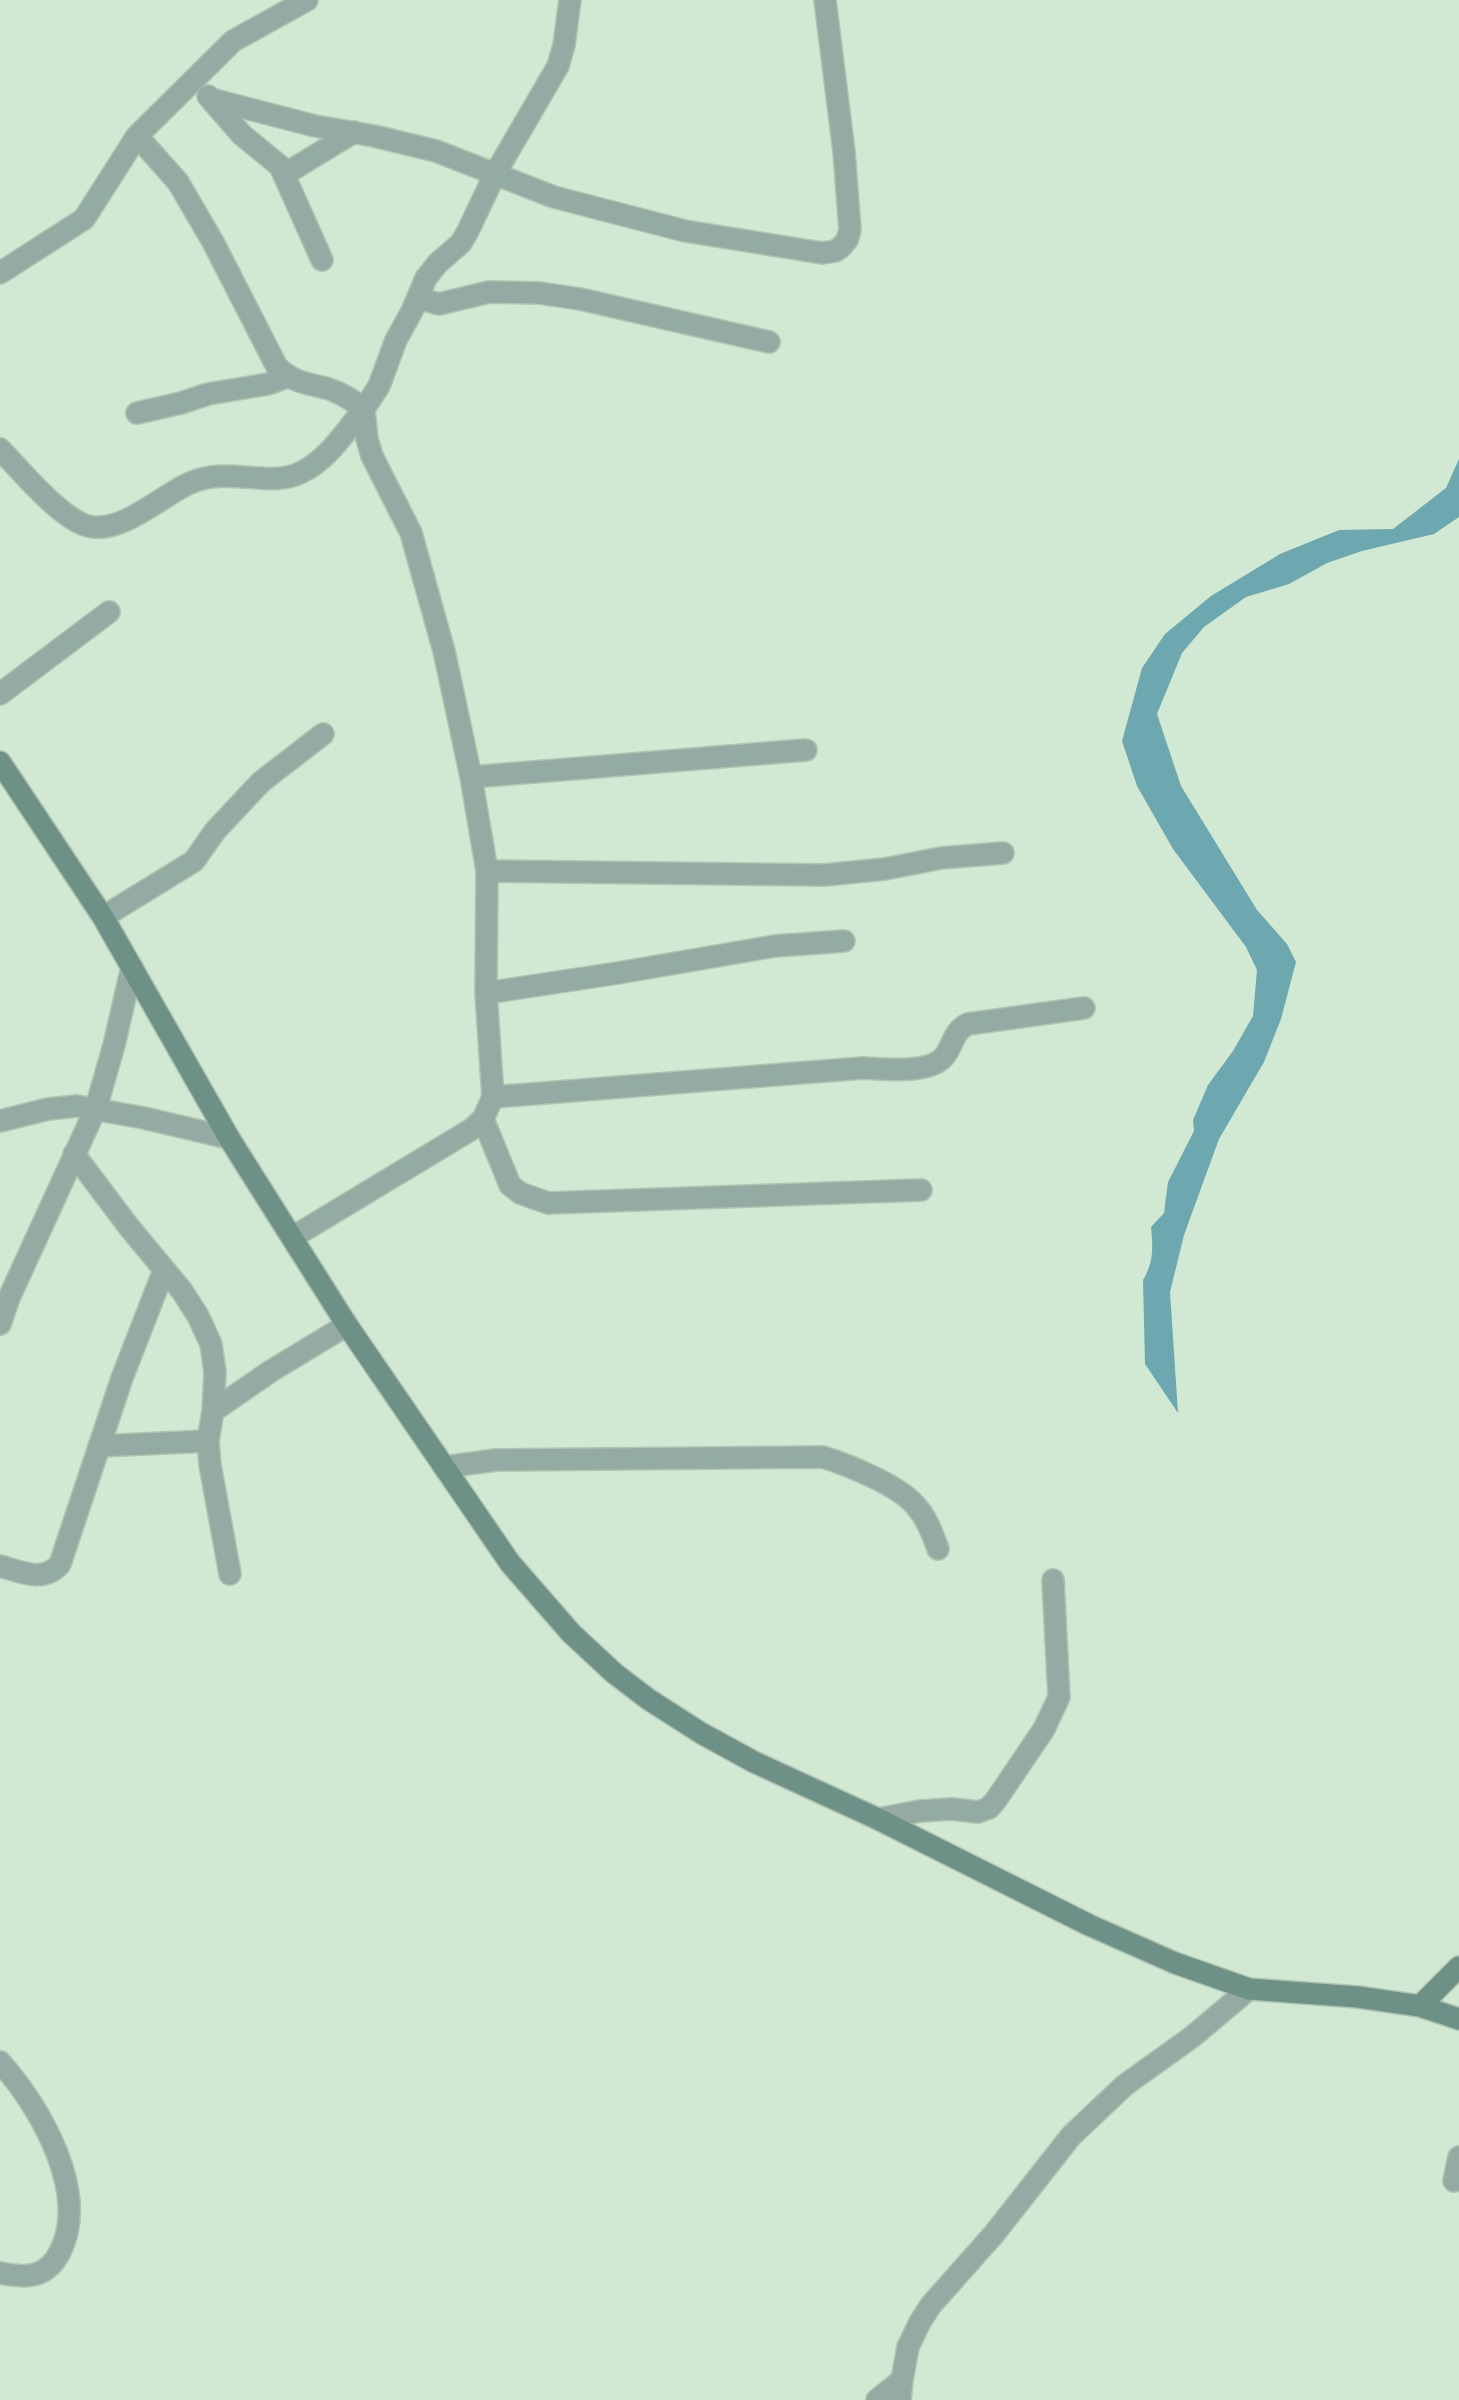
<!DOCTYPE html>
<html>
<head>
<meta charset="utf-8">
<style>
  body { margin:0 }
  canvas { display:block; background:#d1e9d2 }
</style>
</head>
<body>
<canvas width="1459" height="2400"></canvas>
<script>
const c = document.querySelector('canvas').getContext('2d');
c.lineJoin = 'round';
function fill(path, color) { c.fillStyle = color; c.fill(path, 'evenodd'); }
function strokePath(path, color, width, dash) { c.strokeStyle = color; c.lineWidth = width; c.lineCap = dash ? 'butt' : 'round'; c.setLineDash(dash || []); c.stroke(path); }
const water = new Path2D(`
  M1459,459V517L1434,534L1362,551L1327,563L1289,584L1246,597L1204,627L1182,653L1157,714L1181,786L1257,910L1287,944L1296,962L1281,1019L1264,1062L1219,1139L1184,1235L1170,1292L1178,1413L1145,1364L1143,1280C1154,1262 1153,1247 1151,1227L1164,1213L1168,1182L1194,1131L1193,1120L1208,1085L1233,1051L1253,1016L1257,970L1246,947L1173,849L1137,786L1122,741L1142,668L1165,634L1211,596L1280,554L1339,530L1393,529L1446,488Z`);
const minor = new Path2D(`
  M208,96L242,135L280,166L322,260
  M211,99L315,126L374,136L436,151L554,197L685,231L822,253L835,251L841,247L847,240L850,230L844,152L825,0
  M137,136L178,182L213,242L277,367C295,384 308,383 329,389C342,393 353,401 364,409L379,386L396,340L412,311L426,278L438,263L461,243L468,231L495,174L558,66L564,45L570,0
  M285,174L354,132
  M0,273L84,219L137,136L233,41L307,0
  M418,298L439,304L489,292L539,293L580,299L769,342
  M137,413L181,403L208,394L268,384L287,377
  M0,449C20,470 61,519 88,526C121,535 162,495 190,483C228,466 269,488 300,473C328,460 345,432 364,409
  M0,694L109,612
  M471,777L806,750
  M487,871L825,875L885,869L941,858L1003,853
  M103,917L194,861L215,831L261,782L323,734
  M486,993L618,973L775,946L844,941
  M493,1097L863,1068C885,1069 933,1075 946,1054C954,1042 954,1031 968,1024L1084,1008
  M483,1119L510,1185L520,1193L548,1203L921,1190
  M0,1121L48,1109L77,1106L144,1118L229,1138
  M74,1154L129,1227L182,1291L198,1316L211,1344L215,1372L213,1411L208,1441L210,1465L230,1574
  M293,1237L472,1129L483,1119L493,1097L486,993L487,871L471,777L444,651L411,533L372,456L367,439L364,409
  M213,1411L271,1371L347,1325
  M99,1446L208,1441
  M444,1467L496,1460L823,1457C848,1465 898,1485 915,1505C927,1518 932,1533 938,1549
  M0,1566C21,1572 44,1583 60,1564L122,1378L164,1270
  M878,1819L920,1811L952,1809L978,1812L989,1808L996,1800L1044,1729L1059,1697L1053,1580
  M0,2062C40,2106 90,2193 60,2252C46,2279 26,2278 0,2273
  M1454,2181L1459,2157
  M877,2400L902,2380
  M900,2400L902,2380L908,2347L920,2322L931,2305L994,2234L1071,2136L1125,2085L1192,2037L1249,1989`);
const tertiary = new Path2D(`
  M0,1324L9,1298L96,1108L114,1045L132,967`);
const secondary = new Path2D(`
  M0,762L103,917L229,1138L347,1325L510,1563L571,1633L614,1673L648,1699L701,1733L754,1762L878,1819L1089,1925L1175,1963L1249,1989L1358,1997L1420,2006L1459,2019
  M1420,2006L1459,1967`);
fill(water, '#6da8b0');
strokePath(minor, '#afc4b0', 24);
strokePath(tertiary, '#afc4b0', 24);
strokePath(secondary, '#afc4b0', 24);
strokePath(minor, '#94aba4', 21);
strokePath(tertiary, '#94aba4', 21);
strokePath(secondary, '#6d9087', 21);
</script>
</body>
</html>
